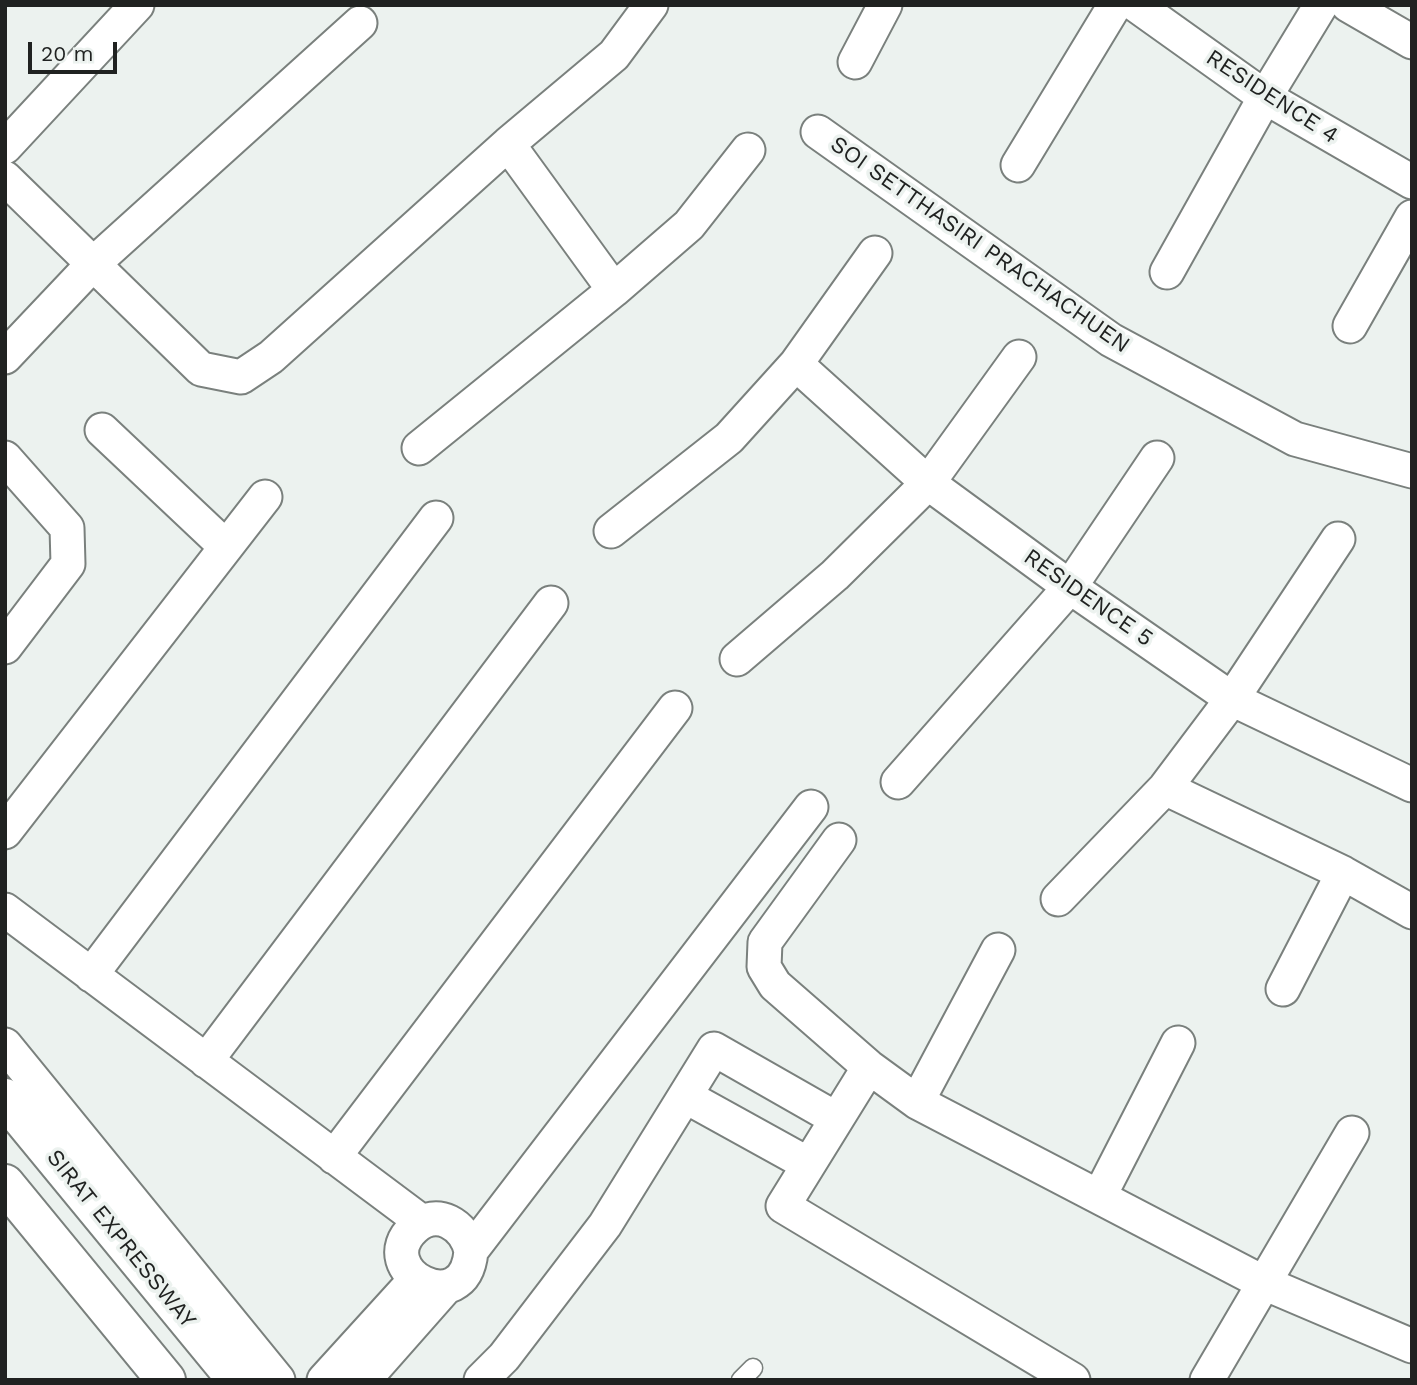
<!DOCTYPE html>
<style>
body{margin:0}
#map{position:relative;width:1417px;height:1385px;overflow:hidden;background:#ecf2ef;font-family:"Work Sans",sans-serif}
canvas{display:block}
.frame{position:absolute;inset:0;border:7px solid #202221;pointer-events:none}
.scale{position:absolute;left:28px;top:42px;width:89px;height:32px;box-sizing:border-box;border:4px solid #202221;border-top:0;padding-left:9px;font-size:21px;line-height:24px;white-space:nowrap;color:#202221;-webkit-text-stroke:5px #ecf2ef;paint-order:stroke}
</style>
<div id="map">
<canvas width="1417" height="1385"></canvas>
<div class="frame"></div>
<div class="scale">20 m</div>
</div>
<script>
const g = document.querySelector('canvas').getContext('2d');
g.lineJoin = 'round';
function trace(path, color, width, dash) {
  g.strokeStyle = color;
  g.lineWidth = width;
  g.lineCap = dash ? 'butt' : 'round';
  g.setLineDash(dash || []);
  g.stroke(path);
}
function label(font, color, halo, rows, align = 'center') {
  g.font = font + ' "Work Sans",sans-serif';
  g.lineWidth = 7;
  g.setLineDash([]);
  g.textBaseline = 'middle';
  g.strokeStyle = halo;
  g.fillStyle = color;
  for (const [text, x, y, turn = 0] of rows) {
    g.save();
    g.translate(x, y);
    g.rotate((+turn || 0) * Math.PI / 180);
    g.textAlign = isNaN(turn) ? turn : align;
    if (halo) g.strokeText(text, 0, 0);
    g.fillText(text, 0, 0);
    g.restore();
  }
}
const service = new Path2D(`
 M741 1380 753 1368`);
const minor = new Path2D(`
 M1136 5 1265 97 1412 182
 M1348 5 1412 42
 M855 62 885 5
 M818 132 1111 340 1295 439 1412 471
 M508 144 614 290
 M5 147 137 5
 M1018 165 1115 5
 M5 178 201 369 241 377 271 357 508 144 614 55 651 5
 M1167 272 1265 97 1321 5
 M1350 326 1412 217
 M5 357 92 265 360 23
 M796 364 928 483 1070 587 1232 699 1412 785
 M102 430 226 547
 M419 448 614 290 689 225 748 150
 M5 458 67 528 68 564 5 647
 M611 531 729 438 796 364 875 253
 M737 659 835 575 928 483 1019 357
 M898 782 1070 587 1157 458
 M1165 788 1343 873 1412 912
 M5 832 265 497
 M839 840 765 942 764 967 775 985 869 1067 917 1102 1264 1283 1412 1346
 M1058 899 1165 788 1232 699 1338 539
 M5 910 422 1222
 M91 975 436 518
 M1283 989 1343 873
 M5 1045 278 1380
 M206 1061 551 603
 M869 1067 783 1206 1073 1380
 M685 1096 808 1164
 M917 1102 998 950
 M334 1157 675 708
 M1099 1197 1178 1043
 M471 1251C465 1225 437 1207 414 1228 368 1270 465 1324 471 1251L811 807
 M324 1380 415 1280
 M364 1380 446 1287
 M481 1380 504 1357 605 1225 714 1049 835 1118
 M1207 1380 1352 1133`);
const motorway = new Path2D(`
 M5 1098 237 1380
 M5 1184 166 1380`);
trace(service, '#7a807d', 21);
trace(minor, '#7a807d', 37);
trace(motorway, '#7a807d', 42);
trace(service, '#fff', 18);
trace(minor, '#fff', 33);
trace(motorway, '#fff', 38);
label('23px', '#202221', '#ecf2ef', [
 ["RESIDENCE 4",1272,97,33],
 ["SOI SETTHASIRI PRACHACHUEN",980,245,35],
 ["RESIDENCE 5",1088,598,35],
 ["SIRAT EXPRESSWAY",121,1239,51]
]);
</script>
